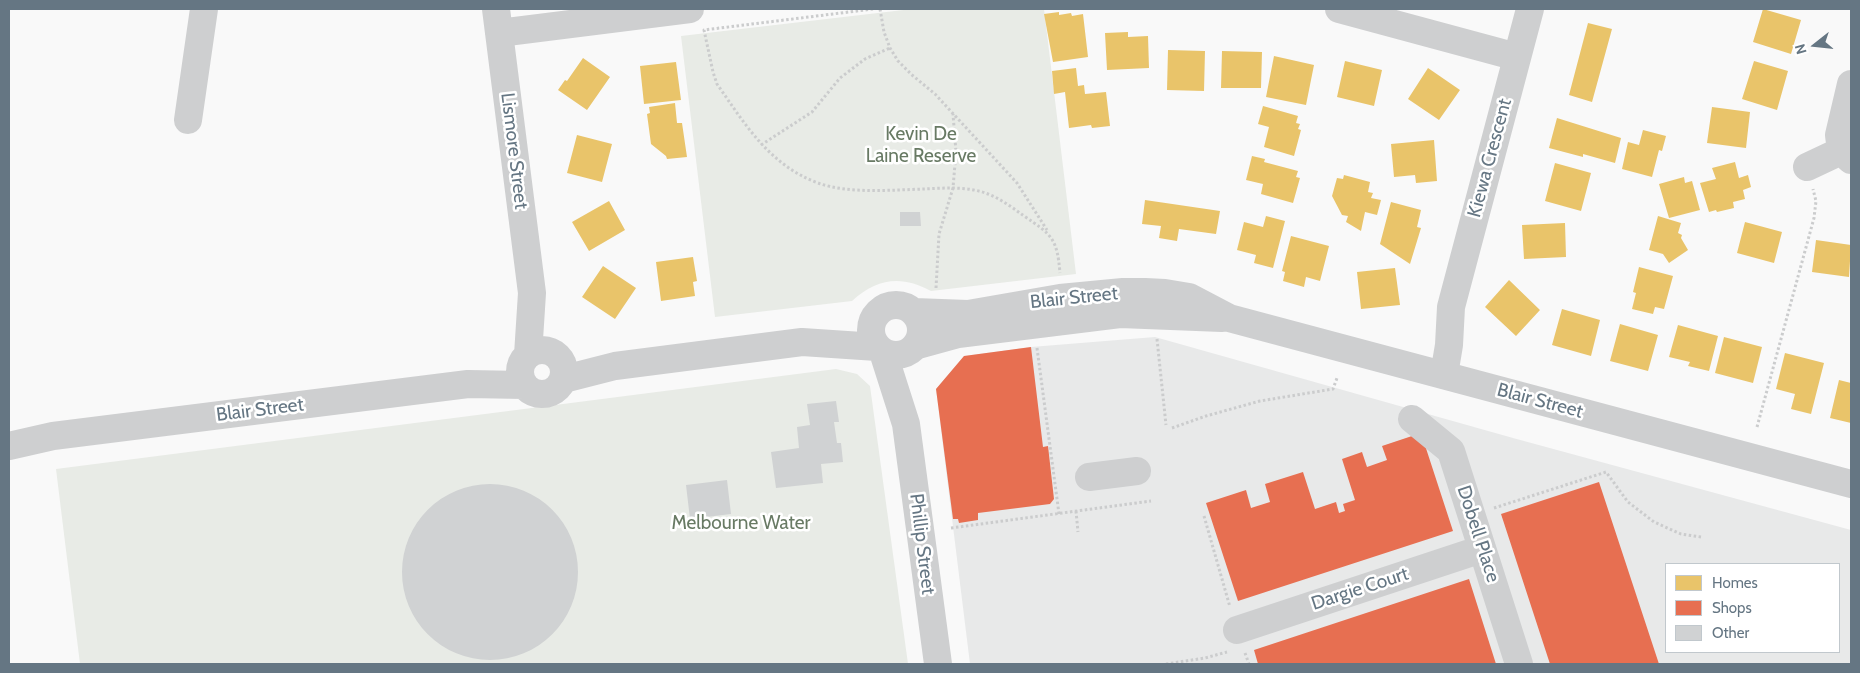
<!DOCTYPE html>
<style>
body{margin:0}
#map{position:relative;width:1860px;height:673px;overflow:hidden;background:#f9f9f9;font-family:Cabin,sans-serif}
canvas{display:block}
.frame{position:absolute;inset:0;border:10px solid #657683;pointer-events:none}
.legend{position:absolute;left:1665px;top:563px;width:175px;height:90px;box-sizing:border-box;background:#fff;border:1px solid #c1c8cd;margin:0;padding:6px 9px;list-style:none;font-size:15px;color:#657683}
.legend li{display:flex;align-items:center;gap:10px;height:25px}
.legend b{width:25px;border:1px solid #c1c8cd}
.north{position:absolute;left:1790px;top:20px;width:50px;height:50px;-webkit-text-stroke:4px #fff;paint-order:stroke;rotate:254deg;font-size:14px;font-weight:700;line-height:20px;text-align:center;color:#657683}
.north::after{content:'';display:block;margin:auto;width:18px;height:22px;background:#657683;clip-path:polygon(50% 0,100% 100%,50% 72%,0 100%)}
</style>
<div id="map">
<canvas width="1860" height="673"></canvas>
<div class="frame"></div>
<ul class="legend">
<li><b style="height:14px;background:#e9c46a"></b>Homes</li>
<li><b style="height:14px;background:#e76f51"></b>Shops</li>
<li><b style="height:14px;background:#d0d2d3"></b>Other</li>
</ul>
<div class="north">N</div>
</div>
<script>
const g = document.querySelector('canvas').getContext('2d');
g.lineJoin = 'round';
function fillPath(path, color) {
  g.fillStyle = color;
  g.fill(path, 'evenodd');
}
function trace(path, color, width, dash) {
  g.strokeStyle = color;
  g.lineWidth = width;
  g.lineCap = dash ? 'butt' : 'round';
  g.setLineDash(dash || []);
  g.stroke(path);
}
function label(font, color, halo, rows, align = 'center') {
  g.font = font + ' Cabin,sans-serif';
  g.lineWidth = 5;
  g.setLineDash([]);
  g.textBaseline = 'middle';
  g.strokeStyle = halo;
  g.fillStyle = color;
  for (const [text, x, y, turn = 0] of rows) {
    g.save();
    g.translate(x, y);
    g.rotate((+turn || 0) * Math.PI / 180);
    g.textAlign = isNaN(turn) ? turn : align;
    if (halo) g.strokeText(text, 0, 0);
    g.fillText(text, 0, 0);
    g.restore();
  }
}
fillPath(new Path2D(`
 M1155 337 1513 438 1851 530V664H970L936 389 964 356 1031 347ZM1666 564H1839V652H1666Z`), '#e8e9e9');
fillPath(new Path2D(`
 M912 9H1044L1076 274 931 291C902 275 877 278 852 301L715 317 681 36Z
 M836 369 857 374 870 386 908 664H80L56 469Z`), '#e8ebe6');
fillPath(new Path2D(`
 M1763 9 1801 20 1791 54 1753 42Z
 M1059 12V15L1071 13 1072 16 1083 14 1088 57 1053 62 1044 14Z
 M1588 23 1612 29 1592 102 1569 95Z
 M1128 32V37L1148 36 1149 68 1107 70 1105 33Z
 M1168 50 1205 51 1204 91 1167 90Z
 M1222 51 1262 52 1261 88H1221Z
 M1274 56 1314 65 1306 105 1266 97Z
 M583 58 610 77 587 110 558 90 565 80 567 81Z
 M1345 61 1382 70 1374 106 1337 97Z
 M1754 61 1788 71 1777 110 1742 99Z
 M676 62 681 100 644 104 640 66Z
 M1076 68 1078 86 1084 85 1085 94 1106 92 1110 126 1092 128 1091 125 1069 128 1065 92 1054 94 1052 71Z
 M1428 68 1460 90 1439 120 1408 99Z
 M675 103 677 123H682L687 157 667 159 666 156 651 144 647 114 650 113 649 107Z
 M1263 106 1298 116 1296 123 1300 124 1298 129 1301 130 1294 156 1264 147 1269 127 1258 124Z
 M1712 107 1750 112 1746 148 1707 143Z
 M1557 118 1621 138 1615 163 1583 154V157L1549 148Z
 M1643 130 1666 136 1662 151 1659 150 1652 177 1622 169 1628 142 1639 145Z
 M577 135 612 144 602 182 567 173Z
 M1434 140 1437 181 1416 183 1415 175 1394 177 1391 144Z
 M1252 156 1265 159 1264 162 1298 171 1296 177 1300 178 1293 203 1261 194 1263 184 1246 180Z
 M1735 162 1739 178 1748 175 1751 187 1743 190 1745 199 1733 202 1734 208 1717 212 1716 210 1709 212 1700 183 1716 179 1712 168Z
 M1555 163 1591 173 1581 211 1545 201Z
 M1344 175 1370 182 1368 192 1373 193 1371 198 1381 200 1377 215 1365 212 1361 231 1346 222 1348 216 1342 215 1332 196 1337 178 1343 179Z
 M1684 177 1685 183 1692 181 1700 210 1669 218 1659 184Z
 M1145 200 1220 211 1216 234 1179 229 1177 241 1159 238 1161 226 1142 224Z
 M609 201 625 230 589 251 572 222Z
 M1391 202 1421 210 1417 227 1421 228 1410 264 1380 244Z
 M1266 216 1285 221 1273 268 1254 263 1256 255 1237 250 1244 222 1263 227Z
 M1658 216 1681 223 1678 233 1682 235 1681 238 1688 250 1669 263 1663 254 1649 250Z
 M1745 222 1782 232 1774 263 1737 253Z
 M1565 223 1566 257 1524 259 1522 225Z
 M1291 236 1329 246 1320 281 1306 277 1304 287 1283 281 1285 272 1282 271Z
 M1816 240 1851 245 1849 277 1812 272Z
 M693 257 697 281 693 282 695 296 661 301 656 262Z
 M603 266 636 288 615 319 582 297Z
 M1639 267 1673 276 1664 309 1655 307 1653 314 1632 309 1636 293 1633 292Z
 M1395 268 1400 305 1361 309 1357 272Z
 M1509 280 1540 310 1516 336 1485 307Z
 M1562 309 1600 320 1591 356 1552 345Z
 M1620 324 1658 335 1648 371 1610 361Z
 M1678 325 1718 336 1709 371 1688 366 1690 362 1669 357Z
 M1724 337 1762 347 1753 383 1715 373Z
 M1785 353 1824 363 1811 414 1791 409 1795 394 1776 389Z
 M1839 380 1851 383V423L1830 418Z`), '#e9c46a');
fillPath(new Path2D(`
 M1031 347 1043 447 1048 446 1054 499 1050 504 978 513V520L959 523 958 519H953L936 389 964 356Z
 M1421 433 1453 531 1238 601 1206 503 1246 490 1251 508 1270 502 1265 484 1303 472 1315 509 1336 502 1339 513 1345 511 1343 504 1355 500 1342 459 1362 452 1367 467 1387 460 1382 446Z
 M1599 482 1659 664H1550L1501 514Z
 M1469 579 1496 664H1258L1254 650Z`), '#e76f51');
fillPath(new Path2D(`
 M900 212H920L921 226H900Z
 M836 401 839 422H834L837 443H841L843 462 821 464 823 483 776 488 771 452 799 448 797 427 810 425 807 404Z
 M727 480 731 514 690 519 686 485Z
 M402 572a88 88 0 1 1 176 0a88 88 0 1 1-176 0Z`), '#d0d2d3');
trace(new Path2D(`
 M873 9 704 30 713 72 717 84C745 124 769 165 818 183 848 194 892 190 924 189 945 188 968 186 988 194 1001 199 1013 208 1024 216 1052 235 1057 238 1060 273
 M880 9 884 32 890 48 898 61 912 75 935 94 1017 183 1047 230
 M761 145 812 112 840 78 865 59 890 48
 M936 288 939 234 953 188 956 152 953 114
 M1157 339 1166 425
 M1037 348 1059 514
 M1757 427 1814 218 1816 201 1813 189
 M1172 428 1206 416 1260 401 1333 389 1337 378
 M1494 508 1606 472 1628 502 1654 522 1681 534 1701 537
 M1076 511 1078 532
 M1204 516 1230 607
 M951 528 1151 501
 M1245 653 1249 664
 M1166 664 1205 658 1227 652`), '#cbcccd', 3, [2.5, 2.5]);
trace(new Path2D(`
 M496 9 532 293 528 355
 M1339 9 1517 57
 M499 33 690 9
 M1851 84 1839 135 1841 151 1851 160
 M188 120 204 9
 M1807 167 1841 151
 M871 330a25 25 0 1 1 50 0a25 25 0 1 1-50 0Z
 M914 312 968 314 1060 298 1123 292H1145L1165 293 1189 297 1229 318 1851 484
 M918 345 958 334 1120 314 1222 318
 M520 372a22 22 0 1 1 44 0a22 22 0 1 1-44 0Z
 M883 352 906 424 938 664
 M1444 375 1449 345 1451 307 1530 9
 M564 379 615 366 802 342 877 347
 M1412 419 1451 451 1519 664
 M9 446 53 436 468 384 524 385
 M1089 477 1137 471
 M1237 630 1482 549`), '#cecfd0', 28);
label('19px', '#687a64', '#fff', [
 ["Kevin De",921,134],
 ["Laine Reserve",921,156],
 ["Melbourne Water",741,523]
]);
label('19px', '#657683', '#fff', [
 ["Lismore Street",514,151,83],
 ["Kiewa Crescent",1490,158,-75],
 ["Blair Street",1074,298,-6],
 ["Blair Street",1540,401,15],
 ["Blair Street",260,410,-7],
 ["Dobell Place",1478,534,72],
 ["Phillip Street",922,544,83],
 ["Dargie Court",1360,589,-18]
]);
</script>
